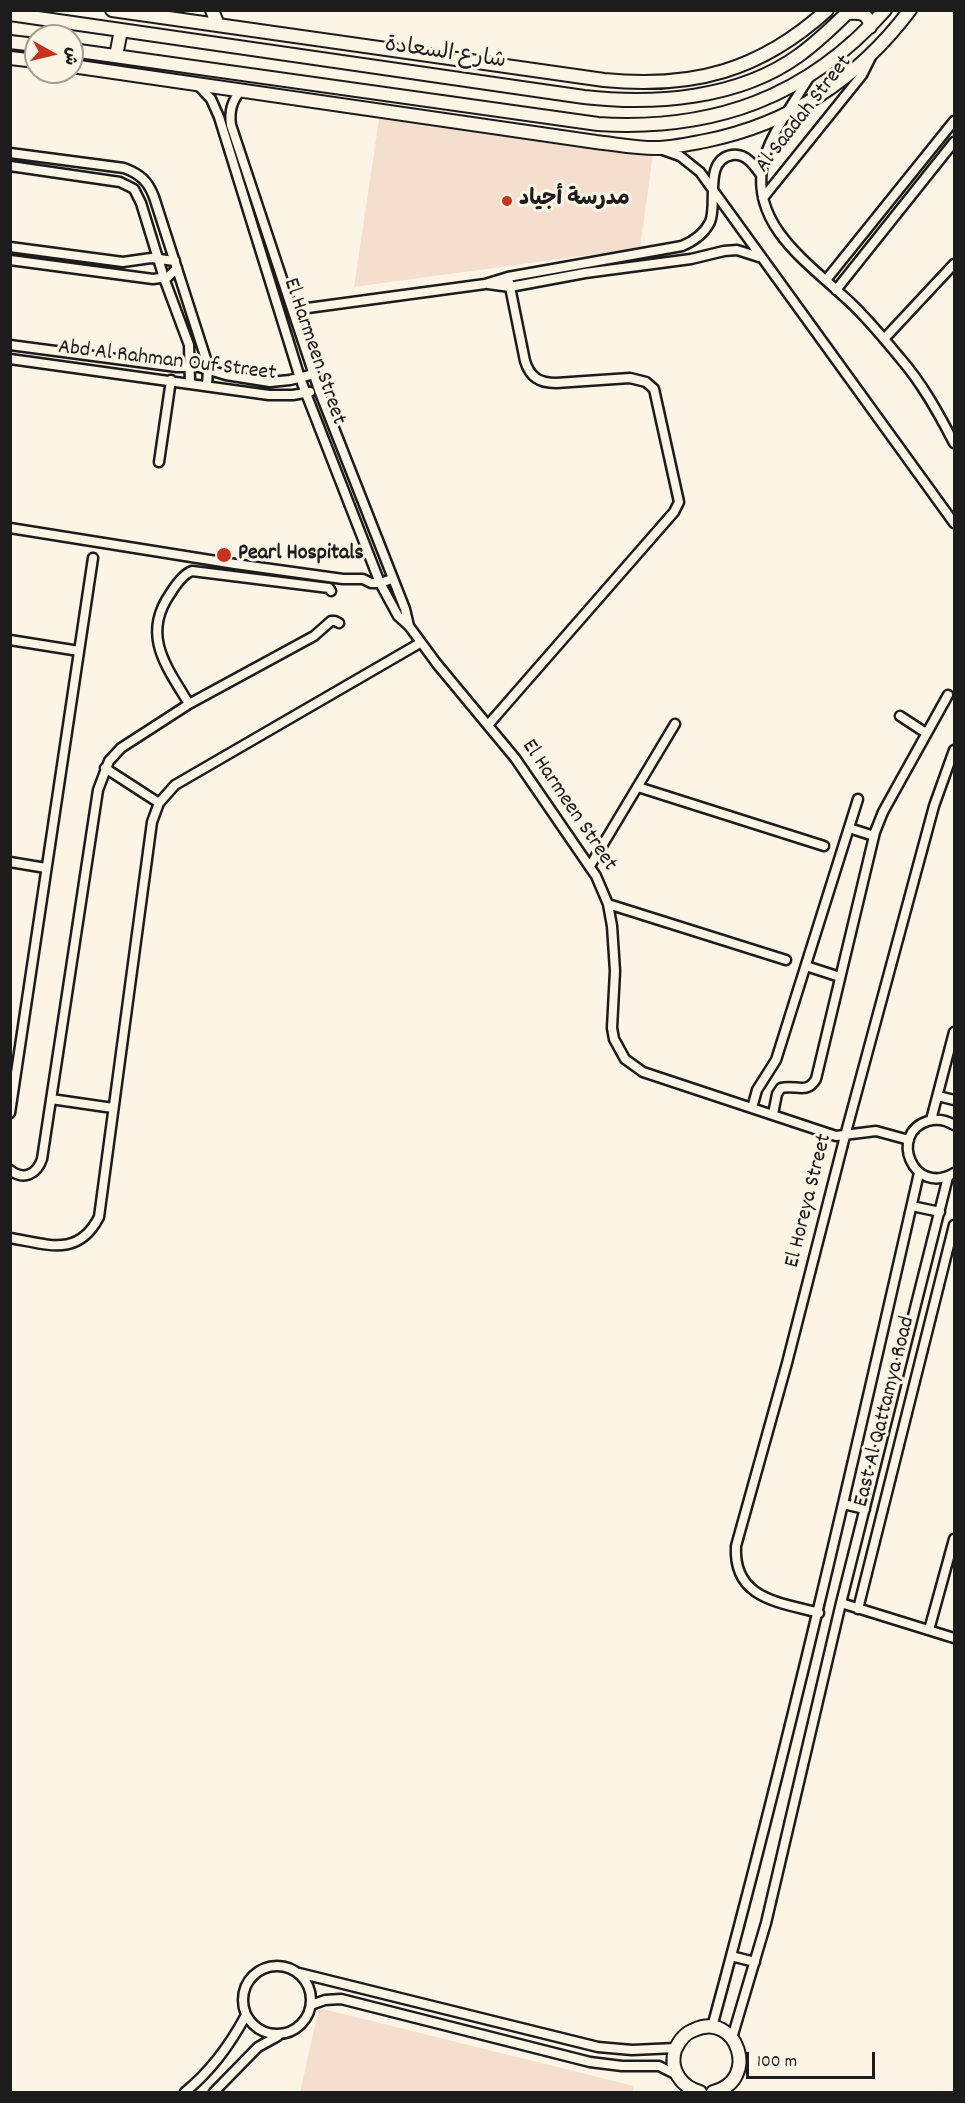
<!DOCTYPE html>
<meta charset="utf-8">
<style>
body{margin:0}
#map{position:relative;width:965px;height:2103px;overflow:hidden;background:#fcf5e5;font-family:Dekko,"Playpen Sans Arabic",sans-serif}
canvas{display:block}
.frame{position:absolute;inset:0;border:12px solid #1c1c1c;pointer-events:none}
.north{position:absolute;left:24px;top:24px;width:60px;height:60px;box-sizing:border-box;background:#fcf5e5;border:2px solid #a29e95;border-radius:50%;rotate:98deg;font-size:16px;font-weight:700;line-height:24px;text-align:center;color:#1c1c1c}
.north::after{content:'';display:block;margin:auto;width:21px;height:27px;background:#c8321e;clip-path:polygon(50% 0,100% 100%,50% 72%,0 100%)}
.scale{position:absolute;left:746px;top:2052px;width:129px;height:27px;box-sizing:border-box;border:3px solid #1c1c1c;border-top:0;padding-left:8px;font-size:18px;line-height:21px;white-space:nowrap;color:#1c1c1c;-webkit-text-stroke:4px #fcf5e5;paint-order:stroke}
</style>
<div id="map">
<canvas width="965" height="2103"></canvas>
<div class="frame"></div>
<div class="north">ش</div>
<div class="scale">100 m</div>
</div>
<script>
const g = document.querySelector('canvas').getContext('2d');
g.lineJoin = 'round';
function fillPath(path, color) {
  g.fillStyle = color;
  g.fill(path, 'evenodd');
}
function trace(path, color, width, dash) {
  g.strokeStyle = color;
  g.lineWidth = width;
  g.lineCap = dash ? 'butt' : 'round';
  g.setLineDash(dash || []);
  g.stroke(path);
}
function label(font, color, halo, rows, align = 'center') {
  g.font = font + ' Dekko,"Playpen Sans Arabic",sans-serif';
  g.lineWidth = 6;
  g.setLineDash([]);
  g.textBaseline = 'middle';
  g.strokeStyle = halo;
  g.fillStyle = color;
  for (const [text, x, y, turn = 0] of rows) {
    g.save();
    g.translate(x, y);
    g.rotate((+turn || 0) * Math.PI / 180);
    g.textAlign = isNaN(turn) ? turn : align;
    if (halo) g.strokeText(text, 0, 0);
    g.fillText(text, 0, 0);
    g.restore();
  }
}
fillPath(new Path2D(`
 M379 119 653 154 640 248 354 287Z
 M319 2008 634 2086 633 2092H300Z`), '#f4dfce');
const street = new Path2D(`
 M810 76C795 101 765 141 762 169 753 231 816 268 855 307 871 323 886 341 900 358 922 383 939 414 954 443
 M197 84 211 99 219 117 300 378 380 583 398 616 409 626 437 664 515 758 596 876 608 904 612 926 615 971 612 1028 614 1039 625 1059 643 1072 836 1136 876 1131 909 1140
 M241 90C232 101 229 111 231 125L319 390 405 609 409 626
 M663 150 680 156 700 172 954 523
 M10 153 124 168C140 174 148 181 154 197L206 359 208 370 207 385
 M10 166 120 182 134 189 141 203 164 278 189 345 190 383
 M763 198 862 75 872 55
 M10 247 123 262 151 258 175 261
 M10 260 153 279 168 277 177 268
 M826 280 954 121
 M488 284 510 287 585 273 691 259 724 251 737 250 759 257
 M836 290 954 142
 M293 310 485 284 508 277 682 246C694 241 704 234 710 222 718 203 703 160 732 155 746 153 754 165 761 175
 M884 339 954 264
 M10 345 177 367H199L226 375 270 382 290 380 314 374
 M10 359 269 395H293L310 392
 M159 462 171 380
 M10 528 235 564 343 579H363L371 583H380L392 579
 M10 640 79 651
 M189 704C167 667 141 636 170 594 175 586 183 574 192 571L329 588 331 591
 M900 716 926 733
 M488 725 674 512 679 502 654 389 646 382 630 378 556 383C539 383 530 377 525 361L508 277
 M105 768 159 803
 M638 787 824 846
 M849 828 874 836
 M10 862 46 868
 M590 866 675 724
 M608 904 786 960
 M806 966 840 977
 M938 1096 954 1100
 M51 1099 113 1108
 M752 1108 757 1090 776 1060 858 799
 M10 1113 93 558
 M773 1114 777 1094 781 1088C795 1084 807 1095 816 1079L875 832 883 812 948 695
 M931 1120 954 1032
 M954 1125C946 1120 938 1118 928 1121 888 1133 913 1197 954 1173
 M10 1170C24 1181 37 1174 42 1159L98 790 109 761 121 748 189 704 314 636 331 621H335L339 623
 M912 1206 940 1212
 M10 1238C47 1244 78 1258 99 1217L152 822 159 803 175 785 420 643
 M843 1504 865 1509
 M841 1603 954 1638
 M858 1609 954 1225
 M819 1613C779 1602 733 1599 736 1546L787 1363 845 1136 934 806 954 750
 M929 1630 954 1539
 M731 1956 755 1962
 M243 2000a34 34 0 1 1 68 0a34 34 0 1 1-68 0Z
 M299 1973 598 2047 632 2050 676 2048
 M311 2005 325 2000 341 1999 590 2062 622 2066H659L677 2075
 M712 2027C789 1744 854 1459 919 1173
 M732 2038 766 1923 841 1603 948 1177
 M185 2092C211 2071 230 2045 246 2015
 M214 2092 258 2047 278 2036`);
const secondary = new Path2D(`
 M112 10 604 80C692 89 760 71 827 10
 M212 10 218 25
 M847 13C859 12 869 12 870 27
 M10 14 584 97C654 105 738 99 798 56 816 43 834 26 850 10
 M10 42 36 45
 M72 50 598 124C713 131 807 98 885 10
 M116 56 121 30
 M10 58 36 61
 M72 66 596 142C615 144 635 148 655 148 671 148 689 144 705 141 789 124 858 79 910 10
 M700 2092C681 2087 669 2069 675 2050 679 2041 685 2033 694 2030 737 2010 761 2081 713 2092`);
trace(street, '#1c1c1c', 13);
trace(secondary, '#1c1c1c', 16);
trace(street, '#fcf5e5', 8);
trace(secondary, '#fcf5e5', 12);
for (const [x, y, r, color] of [
 [507,201,6,"#c8321e"],
 [224,555,8,"#c8321e"]
]) {
  const dot = new Path2D();
  dot.arc(x, y, r, 0, 2 * Math.PI);
  g.fillStyle = color;
  g.fill(dot);
  trace(dot, '#fcf5e5', 2);
}
label('22px', '#1c1c1c', '#fcf5e5', [
 ["شارع السعادة",445,55,8],
 ["Al Saadah Street",805,115,-52],
 ["El Harmeen Street",313,352,71],
 ["Abd Al Rahman Ouf Street",167,362,7],
 ["El Harmeen Street",568,806,56],
 ["El Horeya Street",810,1201,-76],
 ["East Al Qattamya Road",886,1412,-76]
]);
label('bold 22px', '#1c1c1c', '#fcf5e5', [
 ["مدرسة أجياد",519,201],
 ["Pearl Hospitals",238,555]
], 'left');
</script>
